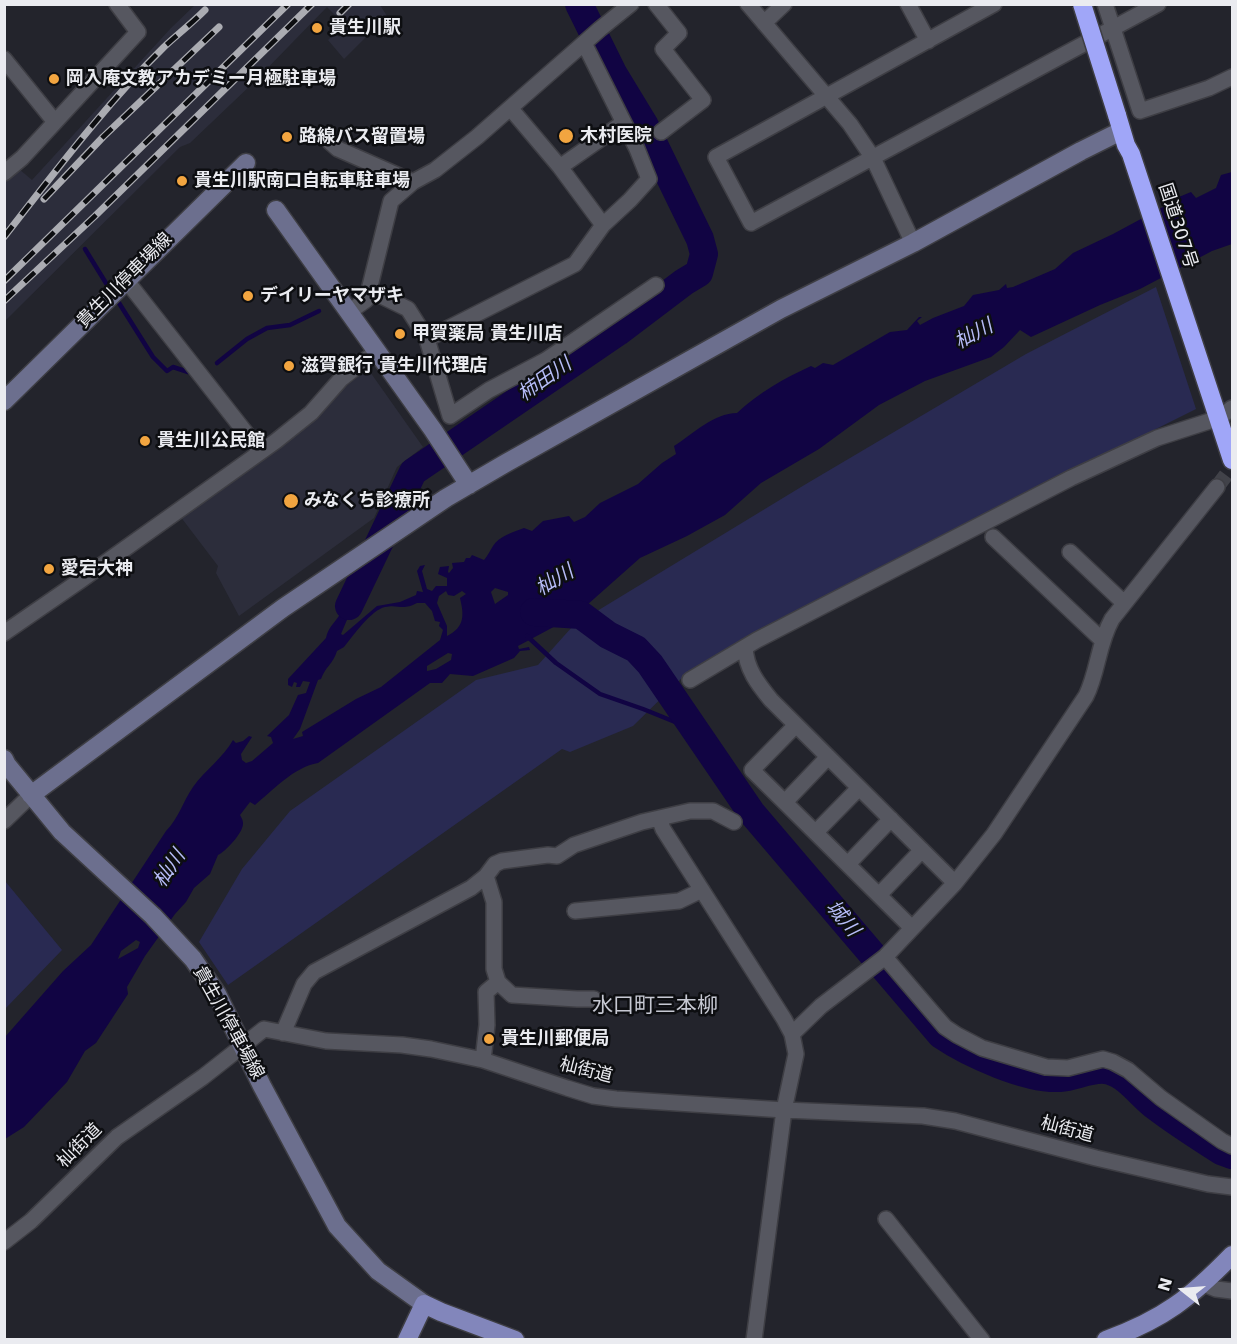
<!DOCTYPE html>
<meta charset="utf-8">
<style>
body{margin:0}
#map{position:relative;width:1237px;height:1344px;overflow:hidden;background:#23242c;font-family:"DejaVu Sans",sans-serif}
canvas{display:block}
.frame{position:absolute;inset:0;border:6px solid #eaebf0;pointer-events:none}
.north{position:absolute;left:1153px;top:1260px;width:60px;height:60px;-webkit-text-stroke:4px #0d0e11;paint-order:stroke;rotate:287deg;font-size:16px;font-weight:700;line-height:24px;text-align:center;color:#eaebf0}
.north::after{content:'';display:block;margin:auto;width:21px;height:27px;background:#eaebf0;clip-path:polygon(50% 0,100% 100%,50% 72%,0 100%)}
</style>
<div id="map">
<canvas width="1237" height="1344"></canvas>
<div class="frame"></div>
<div class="north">N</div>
</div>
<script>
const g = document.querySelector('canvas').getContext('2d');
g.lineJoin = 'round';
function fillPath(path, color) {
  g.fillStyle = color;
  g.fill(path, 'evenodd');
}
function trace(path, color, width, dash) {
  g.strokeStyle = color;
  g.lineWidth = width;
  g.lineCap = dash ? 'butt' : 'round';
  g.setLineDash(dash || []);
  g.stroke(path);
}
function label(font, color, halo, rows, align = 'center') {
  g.font = font + ' "DejaVu Sans","Noto Sans JP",sans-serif';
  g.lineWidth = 5;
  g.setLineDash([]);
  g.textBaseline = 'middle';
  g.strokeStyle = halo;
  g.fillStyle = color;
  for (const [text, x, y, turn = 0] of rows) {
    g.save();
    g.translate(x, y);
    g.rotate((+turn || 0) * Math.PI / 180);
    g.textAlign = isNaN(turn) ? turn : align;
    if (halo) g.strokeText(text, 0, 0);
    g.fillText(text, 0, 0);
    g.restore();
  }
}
fillPath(new Path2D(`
 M195 5H380L387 16 344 59 328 40 335 33 339 37 344 31 338 24 341 21 327 7 253 83 190 143 180 147 5 321V180L19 169 32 180 171 28Z
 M368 369 423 447 397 467 374 518 239 616 216 573 218 566 180 516Z`), '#2c2d3b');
fillPath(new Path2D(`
 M1156 287 1196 409 940 537 685 675 633 726 570 752 562 749 228 985 199 942 242 869 290 811 476 680 538 665 572 627 602 608 806 484 1026 354Z
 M5 881 62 950 5 1009H4Z`), '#292a52');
fillPath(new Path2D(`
 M1232 172V244L1212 251 1140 289 1100 305 1031 337 1020 330 1004 347 991 357 925 381 879 405 819 449 761 483 725 515 687 536 640 558 587 605 561 623 518 646 519 649 529 647 530 650 520 651 514 658 473 676 450 674 442 683H430L318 763C294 767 273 790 255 805L250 802 240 815C242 819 243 820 243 824 243 833 225 852 218 855L210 874 194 888 186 902 175 914 145 956 127 987 128 994 96 1043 85 1051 67 1082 24 1127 5 1139V1037L63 971 91 945 166 831C179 818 183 801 193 787 205 770 223 758 233 740L236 743 243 741 249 736 252 737 241 754 242 760 246 763 252 761 273 743 271 737 267 736 289 715 298 695 306 693 310 682 303 681 300 687H296L297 683 294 682 292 687 288 685V679L326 638C328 627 335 623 340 614 350 598 350 579 368 570L341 634 343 635 377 606 400 602 416 595 417 591 423 592 417 571 420 566 425 565 422 571 427 589 432 591 436 586H447V578L438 574 440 567 449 566 448 572 449 573 453 568 452 563 464 562 466 558H470L472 555 484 560C488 555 490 551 493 546 499 536 514 532 524 528L532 531 543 521 569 516 574 522 585 517 600 503 638 484 662 463 676 454 674 446C693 434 714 413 737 413 758 393 785 378 811 366L815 368 823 363 833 365 890 332 907 330 919 317H922L917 321 920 325 933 318 964 306 973 295 999 290 1006 284 1007 288 1013 287 1055 269 1073 253 1113 234 1165 206 1174 199 1191 192 1196 198 1216 188 1221 175ZM495 588 508 592V595L495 604 491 592ZM446 591 448 595 454 596 462 591 466 594 460 598C464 615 465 627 447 636V626L437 603 439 596ZM417 603H425L432 611 435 621 440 622 439 626 443 630 440 640 381 687 356 699 302 732 303 736 293 739 300 729 318 680 321 679C325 667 333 664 337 651L344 647C353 636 371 610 385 607 399 604 402 611 417 603ZM448 653 452 654 451 660 436 669 427 671V666ZM136 940 140 942 138 948 118 959 121 951Z`), '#110443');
trace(new Path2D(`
 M85 249 109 288
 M119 303 153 357 167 371 173 367 188 372
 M217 363 247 339 267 328 290 325 319 311
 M418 455 423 464
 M527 636 556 663 600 694 643 709 695 730`), '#110443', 4.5);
trace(new Path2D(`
 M349 606 413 472 618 332 684 282 699 273 704 254 700 239 644 124 613 73 579 4
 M534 612 581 615 608 635 636 649 650 664 751 812 941 1035C969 1054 1027 1080 1060 1078 1076 1077 1095 1066 1110 1071 1128 1076 1141 1096 1156 1107 1177 1123 1199 1137 1221 1151L1232 1155`), '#110443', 28);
trace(new Path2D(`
 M1217 487 1232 467`), '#414249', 15, [15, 8]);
const street = new Path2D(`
 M656 4 679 33 663 49 703 100 661 132
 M748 4 850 124 873 158 913 243
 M908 4 928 41
 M994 4 716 157 751 223 1158 4
 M1105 4 1140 111 1209 88 1232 77
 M764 23 784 4
 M4 59 55 122
 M511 109 560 167 603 225
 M330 142 338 149 413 182
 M560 167 623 123
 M4 173 22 158 138 32 117 4
 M126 280 260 451
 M369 290 408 309 427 339 450 416 489 390 546 360 656 285
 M349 312 366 300 369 290 391 201 413 182 435 170 477 137 600 29 631 4
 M427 339 575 264 603 225 630 200 649 179 637 149 584 43
 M993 537 1102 640
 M1070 552 1124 603
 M4 633 81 580 276 441 311 413 341 379 377 351
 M745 647C746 669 758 684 771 700L955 883
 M690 680 757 640 1071 478 1157 438 1219 418 1232 408
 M796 725 752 770 912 928
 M785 802 828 757
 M659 818 663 829 784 1019 792 1034 796 1054 784 1110 754 1340
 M4 821 31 795
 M816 832 859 788
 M848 864 891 819
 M879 895 922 850
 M575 911 679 901 702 890
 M885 957 932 1012 945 1027 957 1035 982 1048 1046 1067 1068 1068 1103 1059 1113 1062 1128 1070 1161 1098 1222 1141 1232 1146
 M498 982 512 995 577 999H594
 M283 1033 304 984 314 972 471 888 486 876 495 864 502 861 548 855 557 856 574 845 642 822 690 811H713L734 822
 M792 1034 821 1006 885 957 955 883 994 834 1086 696C1098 672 1098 644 1112 619L1217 487
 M483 1060 487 1025 486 992 498 982 494 969V902L486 876
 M886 1219 982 1340
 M4 1242 31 1221 117 1137 203 1077 264 1029 326 1041 402 1045 431 1049 483 1060 567 1088 593 1096 616 1099 784 1110 923 1116 955 1121 1096 1158 1208 1184 1232 1187
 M1204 1284 1216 1289 1232 1291`);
const secondary = new Path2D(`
 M276 210 433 430 469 485
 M4 401 246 163
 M4 759 7 765 62 832 153 916 193 959 217 994 262 1086 337 1226 378 1271 424 1304
 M31 795 283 608 446 498 506 463 781 309 913 243 1081 151 1121 131`);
const primary = new Path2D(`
 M407 1340 424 1304 441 1312 515 1340
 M1106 1340C1164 1319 1190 1298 1232 1255`);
const highway = new Path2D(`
 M1117 115 1126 145 1131 154 1232 460`);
trace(street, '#3e3e44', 18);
trace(secondary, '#3e3e44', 21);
trace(primary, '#3e3e44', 21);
trace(highway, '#3e3e44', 21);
trace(street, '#565760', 15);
trace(secondary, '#6c6f8e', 18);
trace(primary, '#8286bb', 18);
trace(highway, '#a0a6f8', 18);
const rail = new Path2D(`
 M340 13 349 4
 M44 199 103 137 219 27
 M4 237C55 172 105 105 164 47 177 35 192 23 205 10
 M4 281 288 4
 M4 301 95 216 312 4`);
trace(rail, '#abacb2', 7);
trace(rail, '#0d0e11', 4.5, [14]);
const highwayBridge = new Path2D(`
 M1082 4 1117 115`);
trace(highwayBridge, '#3e3e44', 21, []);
trace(highwayBridge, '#a0a6f8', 18);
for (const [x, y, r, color] of [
 [317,28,6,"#f2a540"],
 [54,79,6,"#f2a540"],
 [566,136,8,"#f2a540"],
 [287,137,6,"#f2a540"],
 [182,181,6,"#f2a540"],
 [248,296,6,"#f2a540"],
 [400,334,6,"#f2a540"],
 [289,366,6,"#f2a540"],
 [145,441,6,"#f2a540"],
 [291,501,8,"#f2a540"],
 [49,569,6,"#f2a540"],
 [489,1039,6,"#f2a540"]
]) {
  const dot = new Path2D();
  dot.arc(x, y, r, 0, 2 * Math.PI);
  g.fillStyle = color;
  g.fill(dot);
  trace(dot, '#0d0e11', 2);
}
label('bold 18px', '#eaebf0', '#0d0e11', [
 ["貴生川駅",329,28],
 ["岡入庵文教アカデミー月極駐車場",66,79],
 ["木村医院",580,136],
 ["路線バス留置場",299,137],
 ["貴生川駅南口自転車駐車場",194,181],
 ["デイリーヤマザキ",260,296],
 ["甲賀薬局 貴生川店",412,334],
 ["滋賀銀行 貴生川代理店",301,366],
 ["貴生川公民館",157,441],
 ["みなくち診療所",304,501],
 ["愛宕大神",61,569],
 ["貴生川郵便局",501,1039]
], 'left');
label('18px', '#eaebf0', '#0d0e11', [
 ["国道307号",1177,226,72],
 ["貴生川停車場線",125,281,-45],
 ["貴生川停車場線",228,1023,61],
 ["杣街道",586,1071,14],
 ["杣街道",1067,1130,15],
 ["杣街道",80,1146,-45]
]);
label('italic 20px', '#b6bcf7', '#0d0e11', [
 ["杣川",974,335,-28],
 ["柿田川",545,380,-35],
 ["杣川",555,581,-31],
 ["杣川",170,869,-56],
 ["城川",842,919,50]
]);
label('21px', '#c6c8d2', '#0d0e11', [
 ["水口町三本柳",655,1007]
]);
</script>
